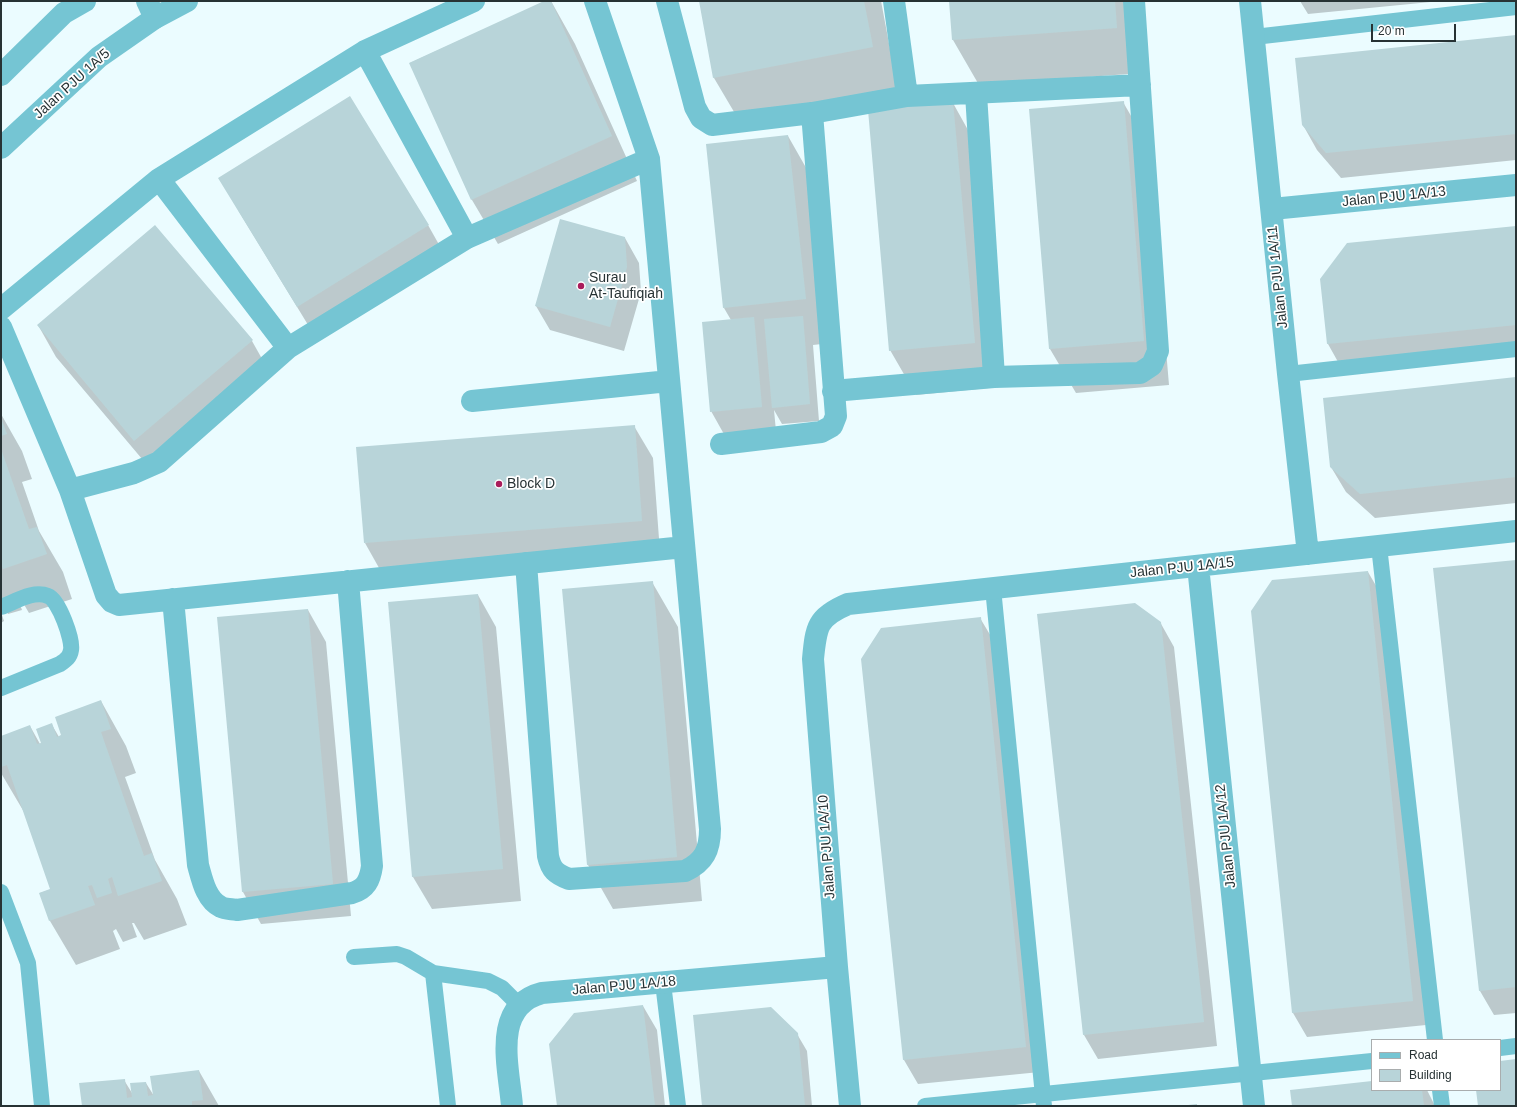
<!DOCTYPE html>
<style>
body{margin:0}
#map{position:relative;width:1517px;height:1107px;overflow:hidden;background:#ebfcff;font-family:Arial,sans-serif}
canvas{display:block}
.frame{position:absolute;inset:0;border:2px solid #273234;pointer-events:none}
.legend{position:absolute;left:1371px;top:1039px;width:130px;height:52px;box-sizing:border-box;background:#fff;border:1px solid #a9adae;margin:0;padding:5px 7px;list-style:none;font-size:12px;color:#273234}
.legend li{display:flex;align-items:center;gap:8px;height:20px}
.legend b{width:20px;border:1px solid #a9adae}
.scale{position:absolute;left:1371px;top:24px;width:85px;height:18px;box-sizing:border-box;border:2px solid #273234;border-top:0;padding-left:5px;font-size:12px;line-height:14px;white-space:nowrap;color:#273234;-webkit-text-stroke:3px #fff;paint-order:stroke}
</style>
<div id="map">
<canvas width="1517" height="1107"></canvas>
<div class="frame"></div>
<ul class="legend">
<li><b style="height:5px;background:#75c5d3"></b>Road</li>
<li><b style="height:11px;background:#b8d4d9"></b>Building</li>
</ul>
<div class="scale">20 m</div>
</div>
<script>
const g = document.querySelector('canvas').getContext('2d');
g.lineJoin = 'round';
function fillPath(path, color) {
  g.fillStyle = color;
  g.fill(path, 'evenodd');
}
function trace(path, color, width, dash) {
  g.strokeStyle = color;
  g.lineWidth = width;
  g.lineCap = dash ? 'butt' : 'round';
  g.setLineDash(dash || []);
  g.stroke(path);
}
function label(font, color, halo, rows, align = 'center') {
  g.font = font + ' Arial,sans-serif';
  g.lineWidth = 3.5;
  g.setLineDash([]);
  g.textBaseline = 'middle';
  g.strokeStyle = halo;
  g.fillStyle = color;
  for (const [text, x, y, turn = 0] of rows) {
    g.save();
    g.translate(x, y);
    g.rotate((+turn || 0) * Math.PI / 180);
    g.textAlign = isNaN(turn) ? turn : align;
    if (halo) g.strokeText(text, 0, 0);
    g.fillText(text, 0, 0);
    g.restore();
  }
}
fillPath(new Path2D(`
 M546 1H551L575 44 637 181 498 244 472 200 410 63Z
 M700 1H881L898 91 740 122 714 78Z
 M950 1H1137L1142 73 979 85 953 40Z
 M1300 1H1441L1308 14Z
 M1516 36V160L1341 178 1317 150 1303 125Z
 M1123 102 1149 147 1169 385 1076 393 1050 349Z
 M953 103 978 148 1000 387 916 395 890 350Z
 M788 136 813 180 831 343 813 345 819 421 782 424 774 410 776 431 725 436 711 411 731 320 724 308Z
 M238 210 428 225 446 257 316 338Z
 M1516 227V351L1342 369 1328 344 1321 279Z
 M625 238 639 263 641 292 624 351 550 330 536 306Z
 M38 325 252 341 270 373 153 472 56 357Z
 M1516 378V503L1375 518 1346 492 1331 467Z
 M1 414 22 451 32 479 22 482 39 531 63 572 72 599 29 613 19 596H17L22 610 8 614 1 602Z
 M634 426 653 458 660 552 383 575 365 543Z
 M1516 561V1013L1494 1015 1480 991Z
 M1368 572 1382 596 1426 1025 1307 1037 1293 1013Z
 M652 582 678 627 702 901 613 909 588 865Z
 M478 595 496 627 521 901 432 909 413 877 389 603Z
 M308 610 326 642 351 916 261 924 243 892 218 618Z
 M1 612 4 621 1 623Z
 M980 618 995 643 1040 1072 918 1084 904 1060Z
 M1160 622 1174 647 1217 1046 1098 1059 1084 1035Z
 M101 701 126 746 136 773 125 777 155 860 177 899 187 925 144 940 134 923H132L137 937 123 942 116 929 113 931 120 949 76 965 50 921 40 893 52 889 24 812 1 773V737L30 726 40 744 42 743 52 725 59 737Z
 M643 1006 657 1030 665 1106H557Z
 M797 1034 807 1051 812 1106H703Z
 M199 1071 219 1106H83L124 1080 132 1093 146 1083 154 1096Z
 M1372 1082V1090H1427L1435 1106H1293Z`), '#0003');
fillPath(new Path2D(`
 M544 1H551L612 136 471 200 409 63Z
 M699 1H864L873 47 713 78Z
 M949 1H1115L1117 28 952 40Z
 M1516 35V134L1326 153 1302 125 1295 58Z
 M350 96 429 225 297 307 218 178Z
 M1124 101 1144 341 1049 349 1029 109Z
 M953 102 975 343 889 351 868 110Z
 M788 135 806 299 723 308 706 144Z
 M560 219 625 237 627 267 610 327 535 306Z
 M155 225 253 340 134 441 37 325Z
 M1516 226V325L1327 344 1320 279 1347 243Z
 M803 316 810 404 772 408 764 319Z
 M754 317 762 407 710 412 702 322Z
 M1516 377V477L1360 494 1330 467 1323 398Z
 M1 418 7 434 1 436Z
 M635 425 642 521 364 543 356 447Z
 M1 449 29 529 37 527 47 554 3 569 1 564Z
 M1516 560V987L1479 991 1433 568Z
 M1368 571 1413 1001 1292 1013 1251 611 1272 580Z
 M653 581 677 857 587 865 562 589Z
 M478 594 503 869 412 877 388 602Z
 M1135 603 1161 622 1204 1022 1083 1035 1037 614Z
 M308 609 333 884 242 892 217 617Z
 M981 617 1026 1047 903 1060 861 659 881 628Z
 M101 700 111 729 101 732 144 856 152 853 162 881 118 896 112 877 108 879 112 893 97 898 92 885 88 886 95 905 49 921 39 893 50 889 7 765 1 767V736L30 725 37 744 41 743 36 729 52 723 57 737 61 735 55 717Z
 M643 1005 655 1106H557L549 1044 574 1013Z
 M771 1007 798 1033 805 1106H702L693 1015Z
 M1516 1059V1106H1478L1476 1090H1500V1061Z
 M199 1070 203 1100 192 1101V1106H82L79 1083 125 1079 127 1098 132 1097 130 1083 146 1082 148 1096 153 1095 150 1076Z
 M1372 1081V1090H1422L1424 1106H1292L1290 1090Z
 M1197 1104V1106H1188V1105Z`), '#b8d4d9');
trace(new Path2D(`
 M1254 37 1516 7
 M1288 374 1516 349
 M1379 546 1435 1040
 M993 588 1044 1106
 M1 607C15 602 33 590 48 596 59 600 73 640 71 650 70 657 66 660 60 664L1 688
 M1 892 28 963 42 1106
 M354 957 397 954 406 957 433 973
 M663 983 678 1106
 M1500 1048 1516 1046
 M1440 1090 1442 1106
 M448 1106 433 973 488 981 502 988 519 1005
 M925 1106 1372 1061`), '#75c5d3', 16);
trace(new Path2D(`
 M147 1 155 18
 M667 1 695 107 701 118 712 125 812 113 907 96 1140 85
 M894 1 907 96
 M1250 1 1288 374 1308 554
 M365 51 467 238
 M976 94 994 377
 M159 179 288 348
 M1272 209 1516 185
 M1 309 159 179 365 51 474 1
 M1 327 70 490 106 595 112 602 119 605 684 547
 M833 391 994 377 1140 373 1152 365 1158 351 1134 1
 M472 401 669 381
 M721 444 821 432 832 426 836 416 812 113
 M70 490 134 473 159 462 288 348 467 238 649 159
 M526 563 548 856C551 870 556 874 569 879L685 871C704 862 710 850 710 829L649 159 595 1
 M1198 566 1254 1106
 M173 599 198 865C202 879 206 900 221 907 225 909 232 909 237 910L352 893C366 889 370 880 372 866L348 581
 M512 1106C509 1068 491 1006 542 993L837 967
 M850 1106 837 967 813 659C816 627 817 617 848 604L1516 531`), '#75c5d3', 22);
trace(new Path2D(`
 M1 75 64 13 85 1
 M1 148 99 57 155 18 187 1`), '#75c5d3', 22);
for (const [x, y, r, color] of [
 [581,286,4,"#a91c5b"],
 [499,484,4,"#a91c5b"]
]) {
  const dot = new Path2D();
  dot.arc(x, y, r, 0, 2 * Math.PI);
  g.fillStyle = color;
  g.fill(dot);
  trace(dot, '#fff', 1.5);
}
label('14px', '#273234', '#fff', [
 ["Jalan PJU 1A/5",72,84,-42],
 ["Jalan PJU 1A/13",1394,197,-6],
 ["Jalan PJU 1A/11",1278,277,-96],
 ["Jalan PJU 1A/15",1182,568,-6],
 ["Jalan PJU 1A/12",1226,836,-96],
 ["Jalan PJU 1A/10",827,847,-94],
 ["Jalan PJU 1A/18",624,986,-5]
]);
label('14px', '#273234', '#fff', [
 ["Surau",589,278],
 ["At-Taufiqiah",589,294],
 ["Block D",507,484]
], 'left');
</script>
